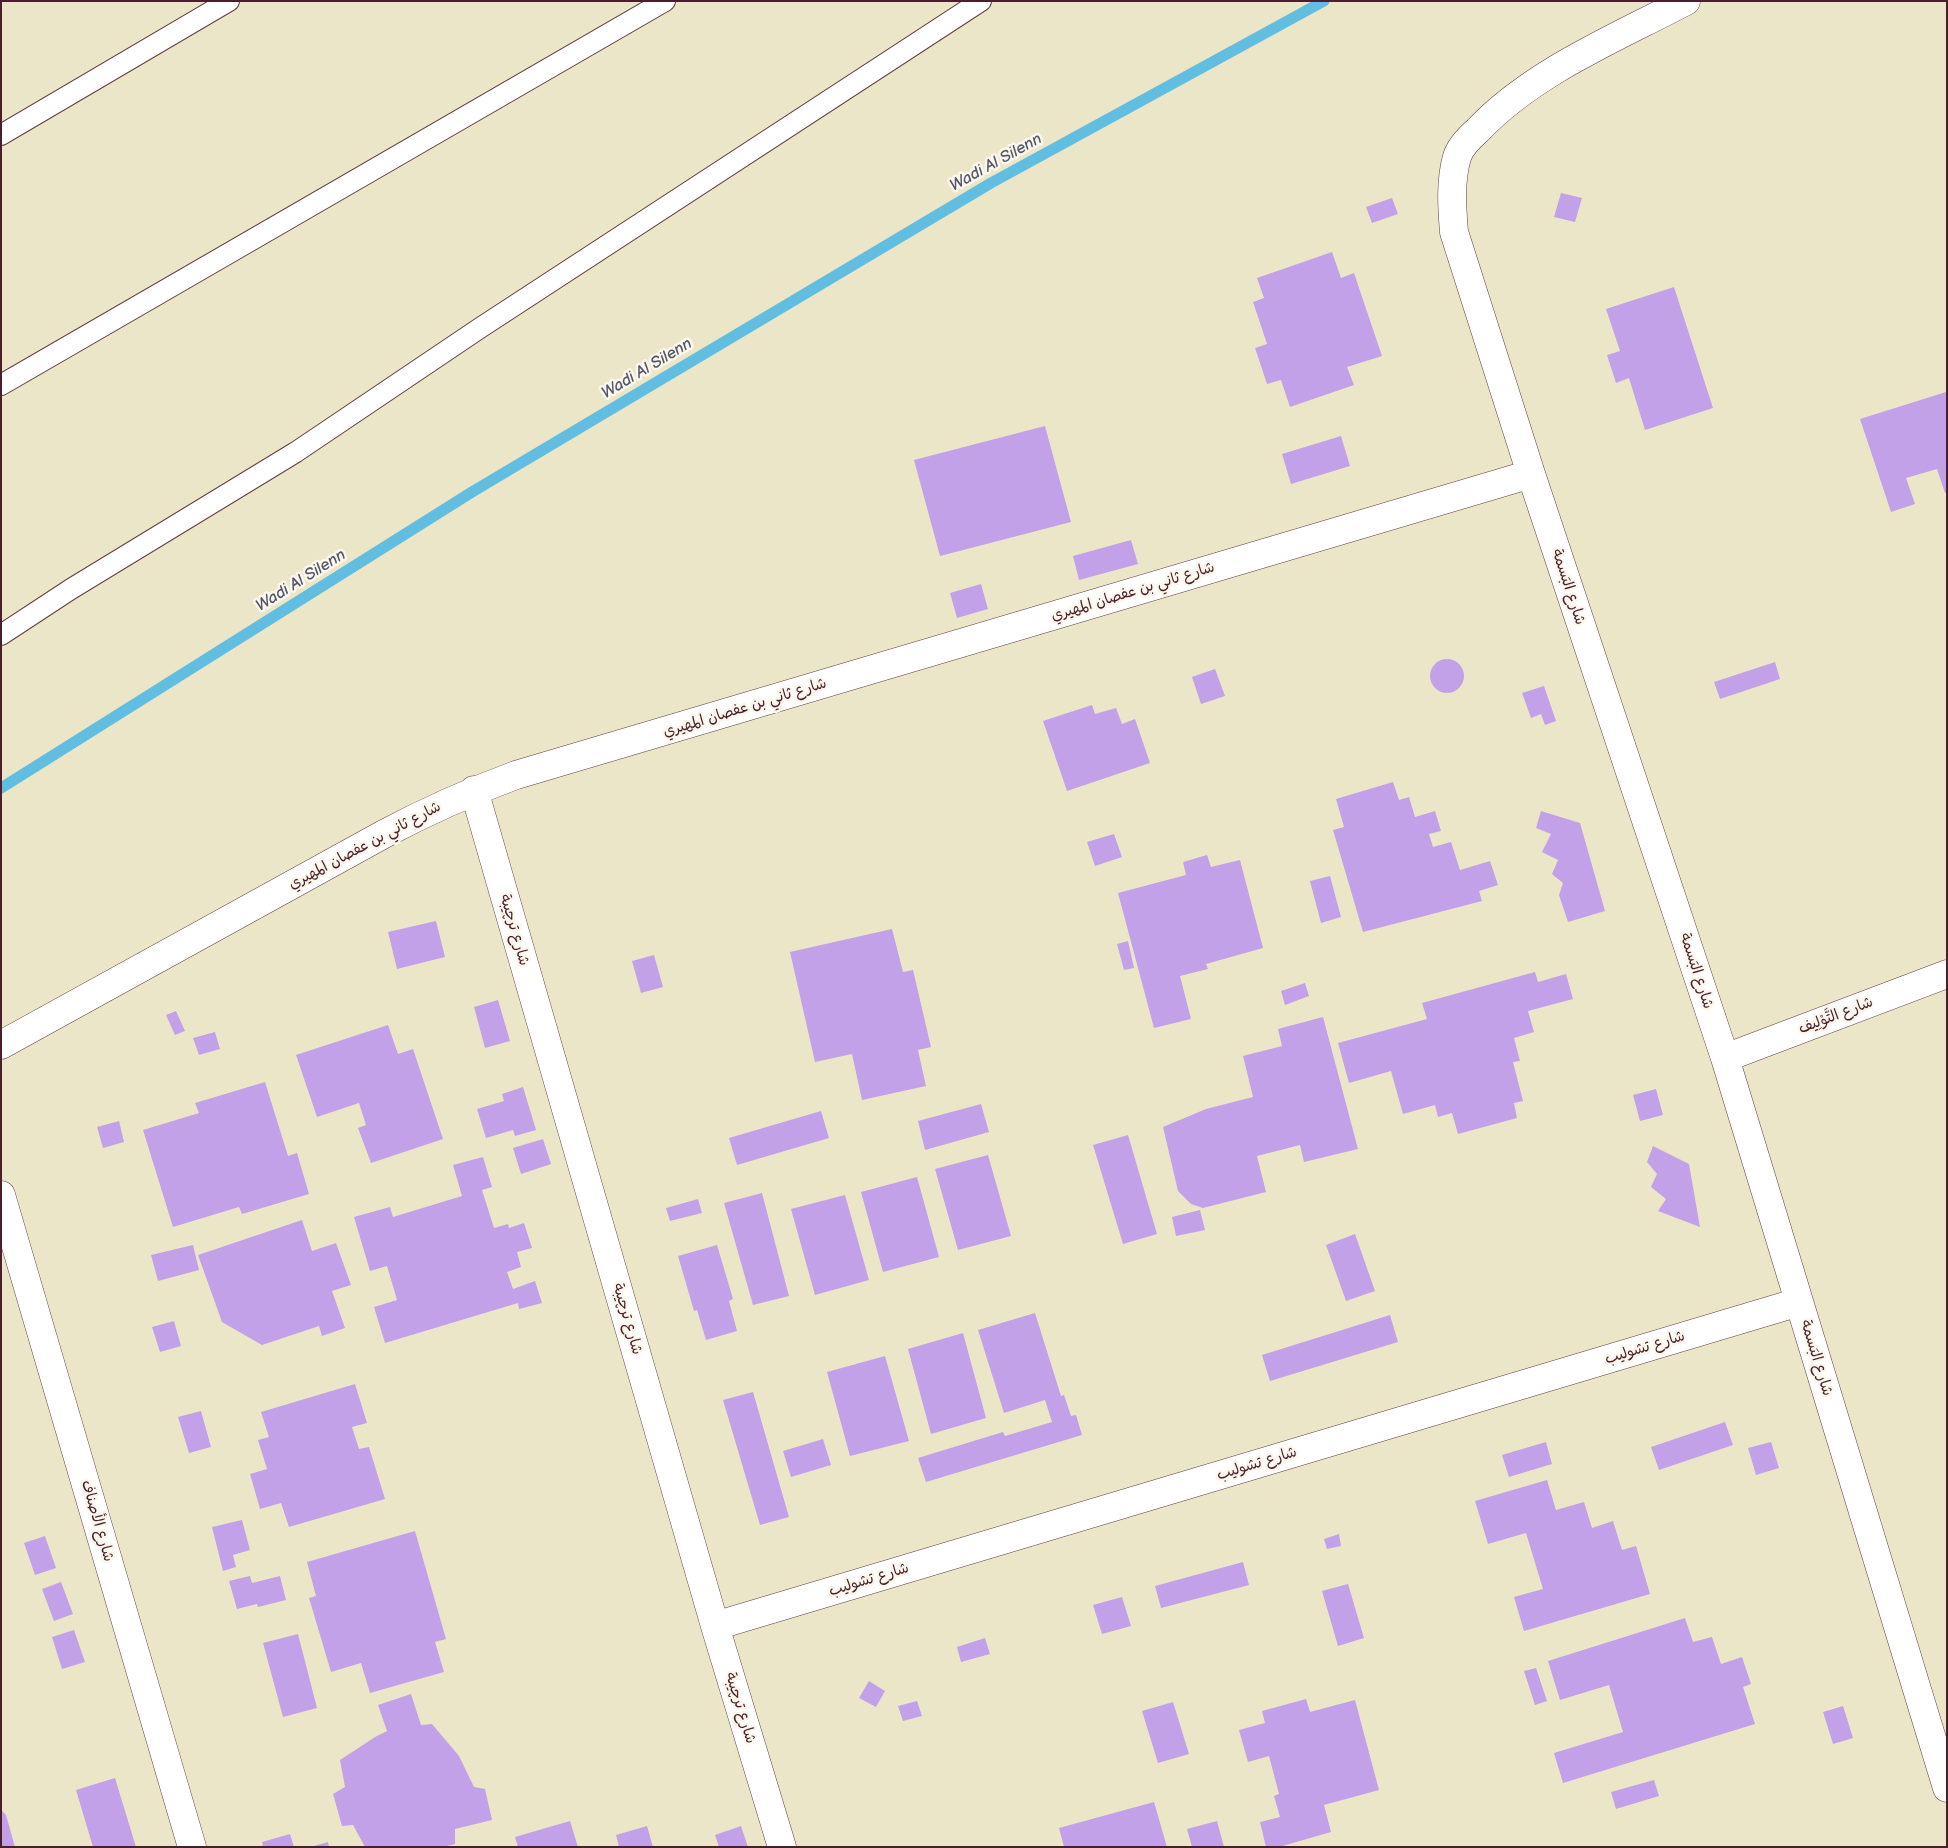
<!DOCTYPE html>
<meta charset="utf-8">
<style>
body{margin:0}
#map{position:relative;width:1948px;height:1848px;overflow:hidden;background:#ece6c8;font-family:"Balsamiq Sans",sans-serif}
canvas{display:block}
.frame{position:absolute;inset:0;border:2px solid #4a1f2b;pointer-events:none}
</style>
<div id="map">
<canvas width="1948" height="1848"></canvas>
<div class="frame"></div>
</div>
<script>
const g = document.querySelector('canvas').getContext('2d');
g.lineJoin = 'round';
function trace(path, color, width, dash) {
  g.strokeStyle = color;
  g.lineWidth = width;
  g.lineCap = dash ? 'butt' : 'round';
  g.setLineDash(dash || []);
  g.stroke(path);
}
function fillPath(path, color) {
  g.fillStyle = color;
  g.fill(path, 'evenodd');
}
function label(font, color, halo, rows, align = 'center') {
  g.font = font + ' "Balsamiq Sans","Playpen Sans Arabic",sans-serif';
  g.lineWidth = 5;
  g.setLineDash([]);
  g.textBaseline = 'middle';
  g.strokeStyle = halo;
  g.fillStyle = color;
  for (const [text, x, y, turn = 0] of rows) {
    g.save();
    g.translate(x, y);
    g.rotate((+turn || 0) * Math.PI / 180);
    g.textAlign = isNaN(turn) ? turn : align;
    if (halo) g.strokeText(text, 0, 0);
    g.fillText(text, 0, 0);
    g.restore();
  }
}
trace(new Path2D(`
 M1 788 472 492 991 183 1324 1`), '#62bee0', 11);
fillPath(new Path2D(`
 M1561 193 1582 198 1575 222 1554 217Z
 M1392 198 1398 214 1372 223 1366 207Z
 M1332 252 1341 278 1354 273 1382 356 1347 367 1354 385 1290 407 1281 380 1267 384 1255 348 1267 344 1253 302 1264 298 1257 278Z
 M1674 287 1713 408 1645 430 1629 378 1616 383 1607 355 1620 351 1606 309Z
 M1946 392 1947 492 1945 493 1937 469 1906 478 1915 504 1891 512 1860 419Z
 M1045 426 1071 522 940 556 914 460Z
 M1341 436 1350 466 1291 484 1282 454Z
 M1131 540 1138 564 1079 580 1073 556Z
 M981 584 988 609 957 618 950 593Z
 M1430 676a17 17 0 1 1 34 0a17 17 0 1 1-34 0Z
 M1775 662 1780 679 1720 699 1714 682Z
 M1215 669 1225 696 1201 704 1192 677Z
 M1544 686 1556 721 1545 725 1541 714 1531 718 1522 693Z
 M1092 705 1095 714 1116 708 1122 724 1135 719 1150 763 1067 791 1043 721Z
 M1393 782 1399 800 1409 797 1415 817 1435 811 1441 831 1429 834 1433 847 1451 842 1460 870 1490 861 1498 885 1479 891 1482 901 1363 932 1333 830 1344 827 1336 799Z
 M1541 811 1580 823 1605 911 1568 922 1559 895 1563 883 1552 874 1558 860 1542 852 1551 834 1536 828Z
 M1114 834 1122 857 1095 866 1087 842Z
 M1207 855 1211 867 1240 860 1263 948 1206 964 1208 969 1180 976 1191 1019 1154 1028 1118 893 1186 875 1183 862Z
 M1330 876 1341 917 1321 923 1310 881Z
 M436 921 445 957 397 969 388 932Z
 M892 929 903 972 913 970 931 1047 918 1050 926 1086 862 1100 852 1054 815 1062 790 952Z
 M1128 941 1134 968 1124 970 1117 944Z
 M654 955 663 987 641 993 632 961Z
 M1535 972 1538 982 1566 974 1573 999 1528 1011 1534 1032 1514 1038 1520 1061 1513 1062 1523 1101 1514 1103 1517 1118 1458 1134 1452 1113 1438 1117 1435 1105 1403 1114 1391 1071 1349 1083 1338 1043 1427 1019 1422 1003Z
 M1305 983 1309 996 1285 1005 1281 991Z
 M498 1000 510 1041 485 1048 474 1007Z
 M176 1011 185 1031 175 1035 166 1015Z
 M1323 1017 1358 1149 1304 1162 1300 1145 1257 1156 1266 1192 1203 1208 1191 1204 1178 1191 1163 1127 1206 1109 1253 1097 1243 1056 1282 1046 1278 1029Z
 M388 1025 398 1054 413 1049 443 1139 371 1163 358 1128 366 1125 359 1103 317 1117 296 1055Z
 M215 1032 220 1049 199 1055 193 1038Z
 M265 1082 288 1156 297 1153 309 1194 242 1214 239 1207 173 1227 143 1130 199 1113 195 1103Z
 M523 1087 536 1130 515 1136 513 1130 486 1138 477 1109 504 1101 502 1094Z
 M1656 1089 1663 1115 1640 1121 1633 1095Z
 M981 1104 989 1132 925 1150 918 1121Z
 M821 1111 829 1138 737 1165 729 1138Z
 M119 1121 124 1142 103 1148 97 1127Z
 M1128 1135 1157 1234 1123 1244 1093 1145Z
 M543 1139 551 1164 521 1174 513 1148Z
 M1653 1146 1689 1164 1700 1227 1658 1211 1666 1199 1651 1187 1657 1174 1647 1162Z
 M988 1155 1011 1236 958 1250 935 1169Z
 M483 1157 492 1187 482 1190 494 1228 508 1224 509 1228 524 1223 532 1248 517 1252 521 1267 507 1272 513 1289 535 1281 542 1303 519 1309 518 1303 385 1343 374 1307 397 1300 387 1266 370 1271 354 1217 390 1207 393 1217 462 1196 453 1165Z
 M917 1177 939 1257 883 1272 861 1192Z
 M762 1193 789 1296 753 1305 724 1203Z
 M845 1195 869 1280 815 1295 791 1209Z
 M698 1199 702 1213 670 1221 666 1208Z
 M1200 1210 1205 1230 1176 1236 1172 1217Z
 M302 1220 312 1251 336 1243 351 1285 332 1291 345 1328 322 1336 319 1326 262 1345 222 1322 198 1255Z
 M1355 1234 1375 1291 1346 1301 1326 1245Z
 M193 1245 199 1270 158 1281 151 1255Z
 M717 1245 733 1299 729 1301 737 1331 706 1340 697 1310 694 1311 678 1256Z
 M1035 1313 1061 1396 1064 1395 1071 1416 1076 1415 1082 1435 926 1482 918 1458 1003 1432 1005 1436 1052 1422 1045 1400 1004 1413 978 1330Z
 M1390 1315 1398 1342 1270 1381 1262 1355Z
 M174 1321 181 1346 160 1352 152 1327Z
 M963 1333 986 1418 931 1434 908 1349Z
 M885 1356 909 1441 850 1456 827 1372Z
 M355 1384 367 1423 352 1427 359 1449 369 1447 385 1499 289 1527 281 1503 260 1509 250 1474 267 1469 258 1440 269 1437 261 1412Z
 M753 1392 789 1517 760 1525 723 1400Z
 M201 1411 211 1447 189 1453 178 1417Z
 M1725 1422 1733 1445 1659 1470 1651 1447Z
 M823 1439 831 1465 791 1477 783 1451Z
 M1546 1442 1552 1464 1509 1477 1502 1455Z
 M1771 1442 1779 1468 1756 1475 1748 1448Z
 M1547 1480 1556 1510 1584 1502 1592 1528 1613 1521 1622 1550 1636 1546 1650 1594 1524 1631 1514 1597 1543 1589 1526 1533 1488 1544 1475 1501Z
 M242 1520 250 1550 233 1555 236 1567 223 1571 212 1527Z
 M415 1531 446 1639 435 1642 444 1672 370 1693 361 1663 331 1672 309 1598 316 1596 307 1562Z
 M1339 1534 1341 1546 1327 1549 1324 1539Z
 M45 1536 56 1568 35 1575 24 1543Z
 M1243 1562 1249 1585 1161 1608 1155 1586Z
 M250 1576 252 1583 280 1576 286 1600 258 1607 257 1604 237 1609 229 1581Z
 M61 1582 73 1614 54 1621 42 1589Z
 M1348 1584 1364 1638 1338 1646 1322 1591Z
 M1122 1597 1131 1626 1102 1634 1093 1605Z
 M1685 1618 1693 1642 1712 1637 1721 1664 1742 1657 1751 1684 1743 1687 1755 1724 1563 1783 1554 1753 1623 1732 1609 1685 1560 1700 1548 1661Z
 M74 1630 85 1662 62 1669 52 1637Z
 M298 1634 317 1708 283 1717 263 1643Z
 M985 1638 990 1654 961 1662 957 1647Z
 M1536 1668 1547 1701 1535 1705 1524 1671Z
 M869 1681 885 1691 876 1707 859 1698Z
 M411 1694 421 1725 432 1724 459 1756 474 1787 485 1789 492 1820 455 1829V1844L443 1847H365L353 1825 342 1826 333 1794 345 1787 340 1760 375 1737 387 1731 378 1705Z
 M1306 1699 1310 1712 1355 1700 1379 1790 1324 1805 1331 1832 1279 1847H1266L1260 1822 1280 1817 1274 1796 1279 1794 1269 1756 1248 1762 1239 1730 1265 1723 1262 1711Z
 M917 1701 922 1716 903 1721 898 1706Z
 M1173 1702 1189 1754 1158 1763 1142 1711Z
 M1843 1706 1853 1738 1833 1744 1823 1712Z
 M115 1778 136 1847H93L76 1790Z
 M1654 1780 1659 1796 1616 1809 1611 1792Z
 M1154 1802 1167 1847H1064L1059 1828Z
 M1 1810 6 1815 15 1847H1Z
 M570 1821 578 1847H518L515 1837Z
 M1217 1821 1224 1847H1192L1187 1829Z
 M647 1826 653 1847H619L616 1835Z
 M741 1826 748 1847H719L715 1835Z
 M290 1834 294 1847H263L262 1842Z
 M328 1842 329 1847H314V1846Z`), '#c2a1e8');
const service = new Path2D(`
 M1 135 229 1
 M1 385 665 1
 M1 635 71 589 296 452 480 328 981 1`);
const minor = new Path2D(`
 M1686 1C1616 38 1533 72 1478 130 1470 137 1460 147 1457 157 1450 181 1452 208 1454 232L1531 474 1725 1058 1947 1788
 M474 790 715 1626 782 1847
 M1 1045 384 834C427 811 470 792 516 775L1531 474
 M1725 1058 1947 974
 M1 1195 192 1847
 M715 1626 1799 1302`);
trace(service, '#623d43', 22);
trace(minor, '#623d43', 29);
trace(service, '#fff', 20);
trace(minor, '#fff', 28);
label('15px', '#4a1f2b', '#fbf7ec', [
 ["شارع البَسمة",1568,587,72],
 ["شارع ثاني بن عفصان المهيري",1133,592,-17],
 ["شارع ثاني بن عفصان المهيري",745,708,-17],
 ["شارع ثاني بن عفصان المهيري",365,846,-28],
 ["شارع ترچيبة",514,930,74],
 ["شارع البَسمة",1696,971,72],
 ["شارع التَّوْلِيف",1836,1016,-21],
 ["شارع ترچيبة",627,1319,74],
 ["شارع تشوليب",1645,1348,-17],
 ["شارع البَسمة",1816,1358,73],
 ["شارع تشوليب",1257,1464,-17],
 ["شارع الأصناف",97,1521,74],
 ["شارع تشوليب",869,1580,-17],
 ["شارع ترچيبة",740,1708,73]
]);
label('italic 16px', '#52576a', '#fbf7ec', [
 ["Wadi Al Silenn",996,163,-29],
 ["Wadi Al Silenn",647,369,-31],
 ["Wadi Al Silenn",301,581,-32]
]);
</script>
